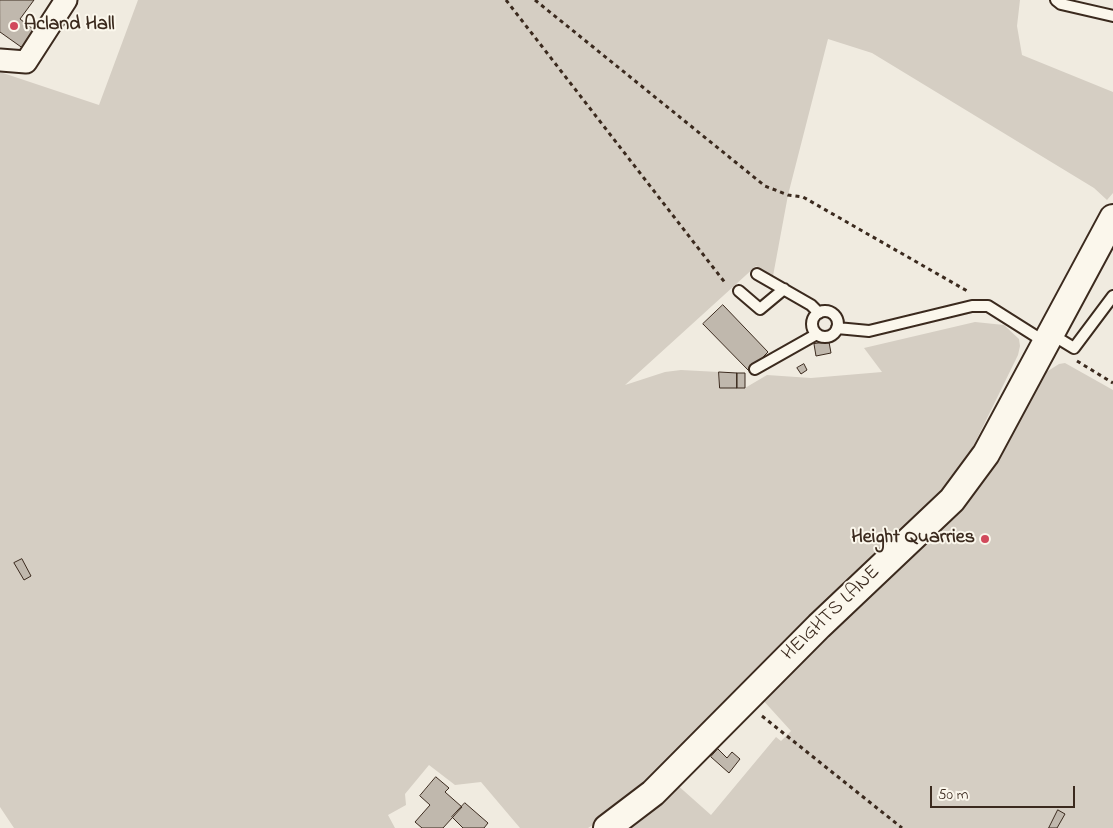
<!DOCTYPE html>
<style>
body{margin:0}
#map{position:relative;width:1113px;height:828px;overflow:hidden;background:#f0ebe0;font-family:"Indie Flower",sans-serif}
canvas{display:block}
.scale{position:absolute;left:930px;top:786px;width:145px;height:22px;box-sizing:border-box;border:2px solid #3b2a1e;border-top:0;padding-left:6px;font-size:15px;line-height:18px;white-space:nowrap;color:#3b2a1e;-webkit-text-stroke:4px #fbf7ec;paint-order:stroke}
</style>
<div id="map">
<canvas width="1113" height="828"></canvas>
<div class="scale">50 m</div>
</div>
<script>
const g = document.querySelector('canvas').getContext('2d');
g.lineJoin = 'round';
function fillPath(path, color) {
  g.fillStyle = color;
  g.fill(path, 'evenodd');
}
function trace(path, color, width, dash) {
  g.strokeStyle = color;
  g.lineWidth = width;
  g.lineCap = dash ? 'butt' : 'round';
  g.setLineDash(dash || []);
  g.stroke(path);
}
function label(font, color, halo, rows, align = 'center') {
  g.font = font + ' "Indie Flower",sans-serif';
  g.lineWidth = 4;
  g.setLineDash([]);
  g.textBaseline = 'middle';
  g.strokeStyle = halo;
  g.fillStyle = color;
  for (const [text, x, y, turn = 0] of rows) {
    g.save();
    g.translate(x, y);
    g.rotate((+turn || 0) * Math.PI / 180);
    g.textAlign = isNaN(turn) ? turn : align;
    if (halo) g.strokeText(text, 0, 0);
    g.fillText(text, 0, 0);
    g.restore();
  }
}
fillPath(new Path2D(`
 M138 0H1020L1017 26 1022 55 1113 92V193L1107 200 1094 188 872 53 828 39 788 195 773 276 756 266 625 385 665 372 681 370 719 372 720 388H745L767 375 811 378 882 372 864 348 975 322 1004 325 1019 339 1020 346 1018 355 968 457 943 492 787 637 624 806 588 828H520L481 782 455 785 429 765 405 794 406 805 388 815 395 828H14L0 807V72L99 105Z
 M1065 363 1113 390V828H625L675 783 711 815 776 737 781 741 791 731 761 698 909 554 1040 376 1059 364Z`), '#d5cec3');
const building = new Path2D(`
 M0 0H34L20 19 37 32 24 49 0 32Z
 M723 305 768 352 749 371 703 324Z
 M829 342 831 353 816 356 814 344Z
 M804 364 807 370 801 374 797 368Z
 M719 372 737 373V388H720Z
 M737 373H745V388H737Z
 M22 559 31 576 24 580 14 563Z
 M718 749 727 758 732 752 740 759 729 773 711 757Z
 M436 777 449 788 445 792 462 807 443 828H422L415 822 430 805 420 796Z
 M465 803 488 823 484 828H463L452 817Z
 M1058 810 1065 814 1057 828H1049Z`);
fillPath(building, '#c0b8ad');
trace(building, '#3b2a1e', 1);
const service = new Path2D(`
 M1056 0 1061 4 1113 16
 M757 274 811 305 819 313
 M739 291 760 309 784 289
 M812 324a13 13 0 1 1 26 0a13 13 0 1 1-26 0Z
 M837 328 869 331 972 306H988L1045 342
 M1051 334 1074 348 1113 296
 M755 369 817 334`);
const minor = new Path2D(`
 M0 60 26 62 66 0`);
const tertiary = new Path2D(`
 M607 828 653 793 819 626 952 500 986 454 1113 218`);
trace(service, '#3b2a1e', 14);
trace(minor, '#3b2a1e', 25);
trace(tertiary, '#3b2a1e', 30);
trace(new Path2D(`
 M506 0 726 284
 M535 0 765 186 788 195 803 197 969 292
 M1077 361 1113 383
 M762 716 902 828`), '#3b2a1e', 3, [4, 4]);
trace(service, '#fbf7ec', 10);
trace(minor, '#fbf7ec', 21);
trace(tertiary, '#fbf7ec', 26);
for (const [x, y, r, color] of [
 [14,26,5,"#d1495b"],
 [985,539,5,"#d1495b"]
]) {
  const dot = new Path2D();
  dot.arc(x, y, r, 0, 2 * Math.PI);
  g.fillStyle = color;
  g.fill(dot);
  trace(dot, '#fbf7ec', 2);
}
label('bold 20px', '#3b2a1e', '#fbf7ec', [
 ["Acland Hall",24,26],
 ["Height Quarries",975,539,"right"]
], 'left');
label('20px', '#3b2a1e', '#fbf7ec', [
 ["HEIGHTS LANE",832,614,-44]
]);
</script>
